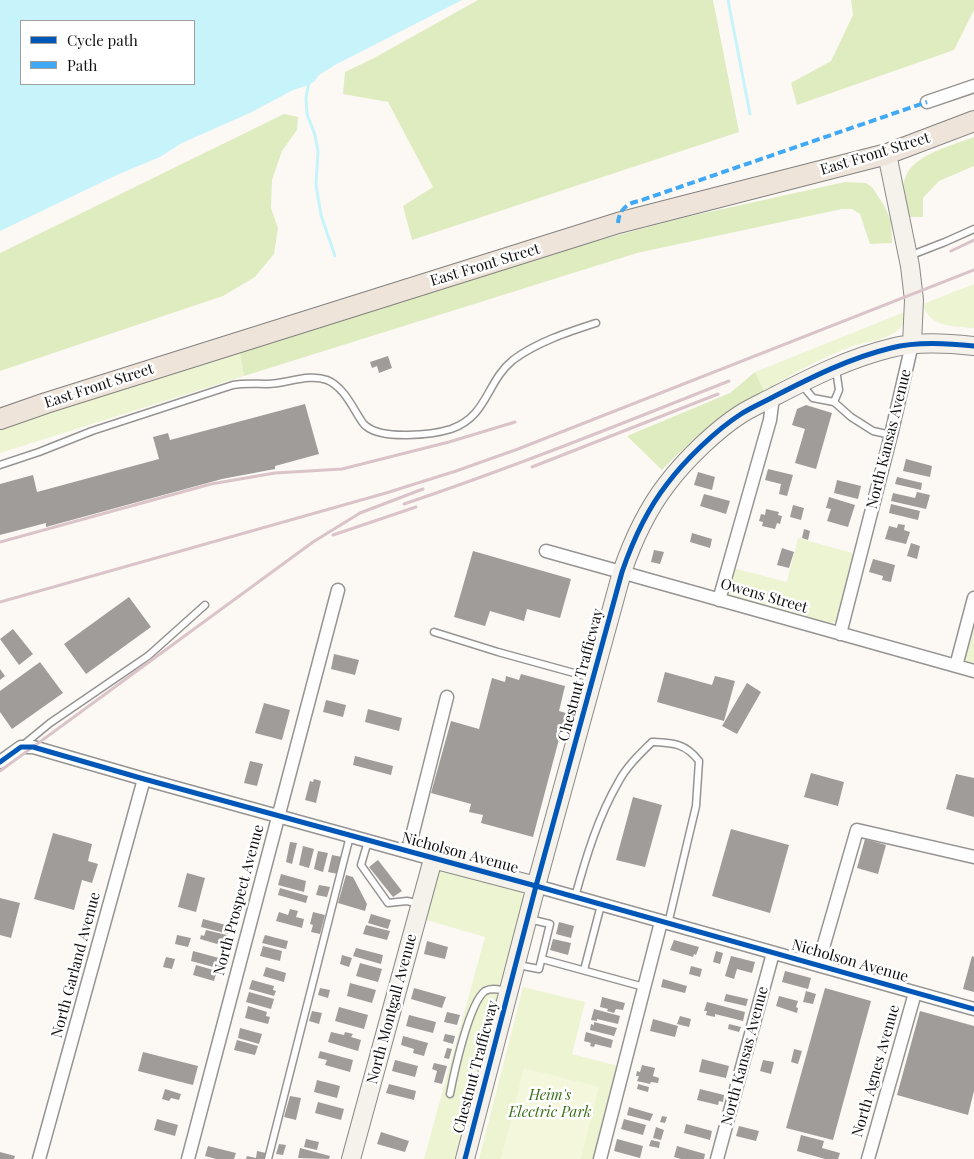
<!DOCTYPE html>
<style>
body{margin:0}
#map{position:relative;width:974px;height:1159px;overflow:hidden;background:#fcf9f5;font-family:"Playfair Display",serif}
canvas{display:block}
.legend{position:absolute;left:20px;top:20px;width:175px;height:65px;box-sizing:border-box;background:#fff;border:1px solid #9f9f9f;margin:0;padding:6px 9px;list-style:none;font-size:15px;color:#0f0f0f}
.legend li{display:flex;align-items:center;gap:10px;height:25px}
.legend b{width:25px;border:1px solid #9f9f9f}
</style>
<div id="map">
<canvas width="974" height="1159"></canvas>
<ul class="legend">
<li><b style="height:6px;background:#0057b8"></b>Cycle path</li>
<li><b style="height:6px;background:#3fa9f5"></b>Path</li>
</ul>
</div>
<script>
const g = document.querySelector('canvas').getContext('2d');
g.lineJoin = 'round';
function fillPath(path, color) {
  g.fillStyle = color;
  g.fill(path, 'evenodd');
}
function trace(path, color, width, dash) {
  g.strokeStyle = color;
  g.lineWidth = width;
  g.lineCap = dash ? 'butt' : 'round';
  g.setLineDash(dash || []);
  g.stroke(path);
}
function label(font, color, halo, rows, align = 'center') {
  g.font = font + ' "Playfair Display",serif';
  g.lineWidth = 5;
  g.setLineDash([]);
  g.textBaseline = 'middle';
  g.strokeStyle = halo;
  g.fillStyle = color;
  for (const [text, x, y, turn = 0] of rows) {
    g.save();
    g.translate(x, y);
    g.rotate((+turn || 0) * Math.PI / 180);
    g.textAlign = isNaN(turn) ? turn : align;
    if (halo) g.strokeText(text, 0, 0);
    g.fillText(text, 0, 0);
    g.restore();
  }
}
fillPath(new Path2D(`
 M974 284V328C954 326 929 328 923 304Z
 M907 311C906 320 902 328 894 333 882 341 864 342 850 347 819 359 792 374 764 391L755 372Z
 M240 352 244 376 0 453V429Z
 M798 538 856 554 837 622 830 624 725 597 733 568 787 582Z
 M974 615V667L966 661 964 656Z
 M443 870 516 889 522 893 523 900 455 1159H424L485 937 423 919C426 907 430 873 443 870Z
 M523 987 585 1002 572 1054 618 1066 594 1159H479Z`), '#ecf4d2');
fillPath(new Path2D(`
 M478 0H713L739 132 412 240 403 206 433 187 388 102 343 94 345 72 374 58Z
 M851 0H974V10L954 50 797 105 791 83 831 61 853 15Z
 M284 114 298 117 297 130 282 151 272 180 271 208 278 228 274 254 255 277 223 296 0 371V253Z
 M974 137V166L939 181 923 198V217H909C908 207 905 196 904 186 904 156 952 146 974 137Z
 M845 182 866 183 872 187 885 207 891 221 892 243 870 244 860 214 852 209H842L637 253 244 376 240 352 530 259 682 218Z
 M755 372 764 391C727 414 692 438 662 470L627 436 730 393Z`), '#dfecc0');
fillPath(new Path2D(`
 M524 1068 599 1087 581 1159H501Z`), '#f5f7dd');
fillPath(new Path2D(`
 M0 0H462L335 65 319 75 315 81 309 85 293 90 252 112 182 143 160 157 119 174 0 231ZM21 21H194V84H21Z`), '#c7f3fa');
trace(new Path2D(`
 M728 0 750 114
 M309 82 306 98 307 114 315 135 318 151 316 185 321 215 335 256`), '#c7f3fa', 3);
fillPath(new Path2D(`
 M388 356 392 368 379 373 377 366 372 368 370 362Z
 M305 404 319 454 275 466V469L222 479 46 527V523L0 535V484L33 475 37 492 159 459 153 437 168 433 170 440Z
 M806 405 832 413 816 469 795 463 805 429 792 425 797 409Z
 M906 459 932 466 930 477 903 471Z
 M768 469 793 475 787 496 779 494 781 484 765 480Z
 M698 472 715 477 712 490 694 485Z
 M897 477 922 483 921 490 895 484Z
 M837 480 861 486 858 499 834 493Z
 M917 492 930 495 926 509 891 501 893 493 915 498Z
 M704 494 730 501 726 514 700 506Z
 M829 497 855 505 848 527 827 521 831 509 826 508Z
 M891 504 920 511 918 520 889 513Z
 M793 505 804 508 801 520 790 517Z
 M766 509 779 512 778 515 782 516 780 524 777 523 775 529 762 526 763 522 759 521 761 514 765 515Z
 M898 524 905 525 904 530 910 532 906 544 885 539 889 526 897 528Z
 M804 529 810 531 808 540 802 538Z
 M692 533 712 539 710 548 690 542Z
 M911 543 920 546 917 559 907 556Z
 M782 548 794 552 789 568 777 565Z
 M654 550 664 552 660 564 651 562Z
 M473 551 571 579 560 618 527 609 524 621 490 611 485 626 454 617Z
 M873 559 895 565 891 582 882 580 883 576 869 572Z
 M129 597 151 627 86 674 64 644Z
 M13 629 33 654 19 665 0 639Z
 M334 654 359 660 355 675 331 669Z
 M40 662 63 693 12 729 0 712V691Z
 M0 669 5 676 0 680Z
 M665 672 712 685 715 676 735 681 724 721 657 702Z
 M521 674 565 686 559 711 566 713 533 837 481 823 483 815 469 812 471 804 431 793 451 721 479 729 492 678 505 682 506 676 519 680Z
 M747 683 761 692 737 734 722 726Z
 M326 700 346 705 343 717 323 712Z
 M264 703 290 710 282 740 255 733Z
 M368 709 402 718 399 731 365 722Z
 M355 756 393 766 391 775 353 765Z
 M250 761 263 764 257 786 244 783Z
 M811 773 844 782 838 806 804 797Z
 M956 774 974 778V817L946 809Z
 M314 779 321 781 316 803 305 800 310 781 313 782Z
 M633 797 662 805 645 867 616 860Z
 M731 829 789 845 770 913 712 896Z
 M53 833 92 844 88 861 98 864 92 883 82 880 74 910 34 899Z
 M865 839 886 845 878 874 857 868Z
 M290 842 297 843 292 864 286 862Z
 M303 846 314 849 309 868 299 865Z
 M318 851 328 853 323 872 314 869Z
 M332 855 342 857 338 874 328 872Z
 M378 860 402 891 393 897 369 867Z
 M187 873 205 878 196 912 178 907Z
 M281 874 306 881 304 892 278 885Z
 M346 875 353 877 367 904 365 911 338 903Z
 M319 885 330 887 327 897 316 895Z
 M280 888 308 896 306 903 278 895Z
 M0 898 20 903 11 938 0 935Z
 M290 909 298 911 296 917 304 919 302 928 276 921 279 912 288 915Z
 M313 912 325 915 320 934 311 932 313 925 310 924Z
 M371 914 391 920 388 929 368 923Z
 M203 919 230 926 228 934 201 927Z
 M559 922 574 926 571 938 556 934Z
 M366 925 390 931 387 940 363 934Z
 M206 930 227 935 224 946 200 939 201 935 204 936Z
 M177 935 191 938 188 947 175 944Z
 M265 935 288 941 286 949 262 943Z
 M553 939 571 943 568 955 550 950Z
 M674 940 699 947 696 955 694 954 693 957 670 950Z
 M427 941 448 947 445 959 424 954Z
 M263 946 282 951 280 961 260 956Z
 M356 948 383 955 381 964 353 956Z
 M193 951 219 958 217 968 191 961Z
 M716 951 723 953 720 964 713 962Z
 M342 955 352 958 349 967 340 964Z
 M731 956 755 962 752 973 737 969 734 979 725 976Z
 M972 956 974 957V992L963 989Z
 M166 957 175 959 172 969 163 967Z
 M360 963 382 969 378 982 356 976Z
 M196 965 217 971 214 981 193 975Z
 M691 966 702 969 700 977 689 974Z
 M266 967 286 973 284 982 263 976Z
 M785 971 811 978 808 989 782 982Z
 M663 979 687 986 685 993 661 987Z
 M252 980 274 986 273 990 276 991 274 996 249 989Z
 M350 983 376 990 372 1003 347 996Z
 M320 988 330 990 328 998 318 995Z
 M414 988 446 997 442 1008 411 999Z
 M825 988 871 1001 833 1140 786 1128Z
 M806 991 816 994 813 1004 803 1002Z
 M249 992 274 999 271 1009 246 1002Z
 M726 994 748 999 746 1006 724 1001Z
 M779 996 798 1001 796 1007 798 1008 797 1013 776 1006Z
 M602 997 625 1003 623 1010 616 1009 614 1013 607 1011 608 1009 600 1007Z
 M707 1002 745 1012 743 1021 715 1014V1017L706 1015 707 1011H704Z
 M248 1006 267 1012 266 1016 270 1017 268 1024 245 1018Z
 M339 1007 368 1015 364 1029 335 1021Z
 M594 1009 620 1016 618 1024 597 1019V1021L591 1020Z
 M312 1011 322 1013 319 1024 309 1021Z
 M920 1011 974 1026V1091L968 1115 897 1095Z
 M447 1012 460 1015 457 1025 444 1022Z
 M409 1015 436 1022 433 1033 406 1026Z
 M680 1016 691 1019 689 1027 677 1024Z
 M653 1019 678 1026 675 1037 650 1031Z
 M594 1022 617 1028 614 1036 590 1030 591 1024 594 1025Z
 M729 1024 741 1027 739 1032 728 1029Z
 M240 1028 262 1034 259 1044 238 1038Z
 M331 1032 344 1035 345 1032 353 1034 351 1037 361 1040 358 1051 328 1042Z
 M586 1032 613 1040 611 1048 595 1044 594 1047 590 1046 591 1043 584 1041Z
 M445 1034 455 1036 453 1044 443 1041Z
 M403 1036 428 1043 424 1056 413 1053 414 1049 401 1045Z
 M237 1040 258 1046 255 1055 234 1050Z
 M447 1048 452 1049 449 1059 444 1058Z
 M794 1049 802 1051 798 1064 791 1062Z
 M320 1051 353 1060 350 1072 325 1065 327 1060 318 1058Z
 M143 1052 198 1066 193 1085 138 1071Z
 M702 1059 729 1066 726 1078 699 1072Z
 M395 1060 418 1066 415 1077 392 1071Z
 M763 1060 774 1062 771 1074 760 1071Z
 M434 1063 447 1066 442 1084 434 1082 437 1071 432 1069Z
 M642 1065 655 1068 653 1076 659 1078 658 1083 651 1082 650 1084 637 1081 639 1076H636L637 1071 640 1072Z
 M317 1080 340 1086 337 1098 314 1092Z
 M389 1084 416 1091 414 1100 386 1093Z
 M638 1084 649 1087 648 1092 637 1089Z
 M165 1089 181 1094 179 1100 171 1098 169 1101 162 1099Z
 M700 1089 724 1095 723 1102 719 1101 718 1105 697 1100Z
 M290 1096 301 1098 296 1120 284 1117Z
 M318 1102 344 1109 341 1120 315 1113Z
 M629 1107 653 1114 650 1121 627 1115Z
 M662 1116 667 1117 665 1123 660 1122Z
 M157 1119 178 1125 175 1136 154 1130Z
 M624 1119 646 1125 643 1135 621 1129Z
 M686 1124 712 1131 710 1140 684 1133Z
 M739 1126 759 1131 756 1141 736 1136Z
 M656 1127 664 1130 661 1140 653 1138Z
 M381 1132 409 1141 405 1152 377 1144Z
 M801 1135 824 1141 822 1148 840 1153 838 1159H825L797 1151Z
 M306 1139 319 1142 317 1150 304 1147Z
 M617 1139 643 1146 640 1158 614 1151Z
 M651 1140 660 1142 659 1148 649 1146Z
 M279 1144 286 1145 283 1155 276 1154Z
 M208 1146 236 1153 234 1159H216L205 1156Z
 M677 1146 705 1154 704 1159H681L674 1157Z
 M300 1148 330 1156 329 1159 298 1158Z
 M257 1151 266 1153 264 1159H246L247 1156 256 1158Z
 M0 1152 15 1156 14 1159H0Z`), '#a09c9a');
const lane = new Path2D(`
 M909 256 945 242 974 229
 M802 385 813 398 834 402 851 417 873 431 891 435
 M834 402 839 390 836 369
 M0 465 39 452 92 431 233 385C244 383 255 384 267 384 286 384 309 373 327 380 342 386 351 404 359 417 361 420 363 424 366 426 382 440 432 435 451 429 488 416 486 382 513 360 537 342 568 332 596 323
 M434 632 498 652 592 678
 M22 746 50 723 148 656 205 605
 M368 841 361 865 388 903 407 901 420 904
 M575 897C586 857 598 817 619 781 627 766 640 754 652 742 673 743 685 743 699 761L696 806 668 924
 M542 959 644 987
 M518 965 539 969 550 924 529 919
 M584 970 601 905
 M450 1094C454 1073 469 1003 485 991 492 987 500 990 508 991
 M268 1159 350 836`);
const street = new Path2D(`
 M927 102 974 86
 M546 551 974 671
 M719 600 770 420 773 397
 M840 634 891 435 912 344
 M956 666 974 598
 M0 762 21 747H33L144 779 433 859
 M408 852 447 697
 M536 886 974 1009
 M818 965 857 830 974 857
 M39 1159 144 779
 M188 1159 338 590
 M600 1159 661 922
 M717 1159 773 953
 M868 1159 915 993`);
const secondary = new Path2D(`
 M887 154 910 266 914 300 912 344
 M351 1159 433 859 536 886
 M465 1159 536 886 622 572C633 540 646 511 667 484 685 460 716 430 741 414 752 407 764 402 775 396 812 377 850 358 891 348 917 341 947 343 974 346`);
const primary = new Path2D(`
 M0 419 46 403 618 223 887 154 974 121`);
trace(lane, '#969493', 9);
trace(street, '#969493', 15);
trace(secondary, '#8c8b89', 20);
trace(primary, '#838280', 22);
trace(lane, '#fffefe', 6);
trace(street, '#fffefe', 12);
trace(secondary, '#f5f1eb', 18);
trace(primary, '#eee4d9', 20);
trace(new Path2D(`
 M951 251 974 240
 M532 467 718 394
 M404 504C514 467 621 424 729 381
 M333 535 416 507
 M0 542 211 484 275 473 342 469 449 442 515 422
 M0 602 386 493 456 471 518 449 974 270
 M0 771 313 542 360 513 423 489`), '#dac3c9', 3);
trace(new Path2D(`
 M618 223C619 210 627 203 639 201L927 102`), '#3fa9f5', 4, [8, 4]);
trace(new Path2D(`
 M0 762 21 747H33L144 779 536 886 974 1009
 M465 1159 536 886 622 572C633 540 646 511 667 484 685 460 716 430 741 414 752 407 764 402 775 396 812 377 850 358 891 348 917 341 947 343 974 346`), '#0057b8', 5);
label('15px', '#0f0f0f', '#fff', [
 ["East Front Street",875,154,-17],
 ["East Front Street",485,265,-17],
 ["East Front Street",99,386,-18],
 ["North Kansas Avenue",889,439,-76],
 ["Owens Street",764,596,16],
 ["Chestnut Trafficway",581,675,-75],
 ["Nicholson Avenue",460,853,15],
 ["North Prospect Avenue",239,900,-75],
 ["Nicholson Avenue",850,961,16],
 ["North Garland Avenue",76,965,-75],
 ["North Montgall Avenue",392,1009,-75],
 ["North Kansas Avenue",745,1056,-75],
 ["Chestnut Trafficway",476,1067,-75],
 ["North Agnes Avenue",876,1071,-74]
]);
label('italic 15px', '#3c6f18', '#fff', [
 ["Heim's",550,1095],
 ["Electric Park",550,1112]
]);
</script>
